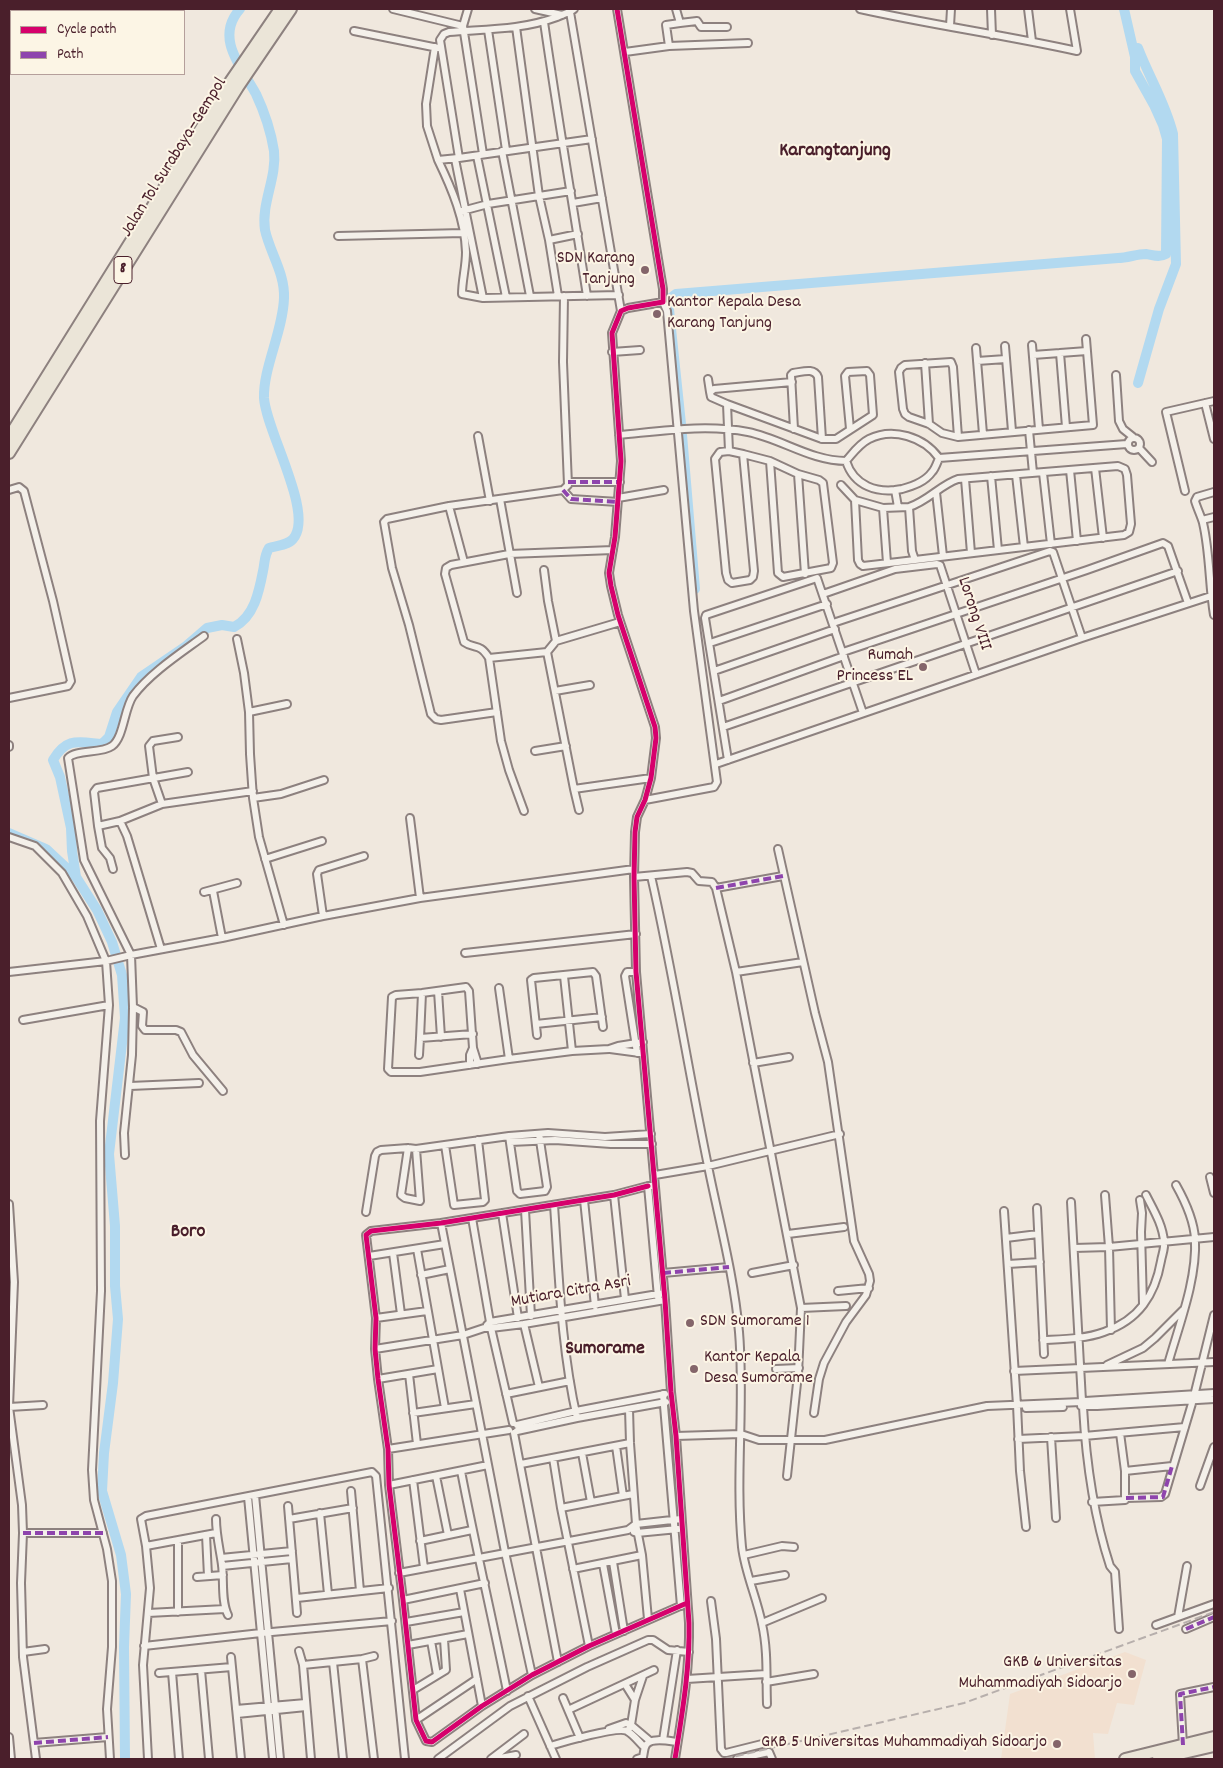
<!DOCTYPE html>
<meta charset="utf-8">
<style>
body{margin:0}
#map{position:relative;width:1223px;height:1768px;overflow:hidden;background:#f0e8de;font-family:Dekko,sans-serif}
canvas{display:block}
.frame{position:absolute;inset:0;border:10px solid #4a1f2b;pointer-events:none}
.legend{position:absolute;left:10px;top:10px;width:175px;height:65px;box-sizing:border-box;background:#fcf5e5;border:1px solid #b59f9b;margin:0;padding:6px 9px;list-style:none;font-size:15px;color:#4a1f2b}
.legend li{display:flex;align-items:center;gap:10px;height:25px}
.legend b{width:25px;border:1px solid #b59f9b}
</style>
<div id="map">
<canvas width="1223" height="1768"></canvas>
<div class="frame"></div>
<ul class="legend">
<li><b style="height:6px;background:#d6006c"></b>Cycle path</li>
<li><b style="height:6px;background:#8e44ad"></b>Path</li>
</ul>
</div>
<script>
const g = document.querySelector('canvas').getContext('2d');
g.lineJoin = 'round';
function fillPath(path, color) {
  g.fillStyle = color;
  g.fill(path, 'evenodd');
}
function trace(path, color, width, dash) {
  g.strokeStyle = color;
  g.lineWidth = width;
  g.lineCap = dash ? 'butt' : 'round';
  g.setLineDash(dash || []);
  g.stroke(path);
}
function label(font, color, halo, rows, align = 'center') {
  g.font = font + ' Dekko,sans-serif';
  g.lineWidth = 4;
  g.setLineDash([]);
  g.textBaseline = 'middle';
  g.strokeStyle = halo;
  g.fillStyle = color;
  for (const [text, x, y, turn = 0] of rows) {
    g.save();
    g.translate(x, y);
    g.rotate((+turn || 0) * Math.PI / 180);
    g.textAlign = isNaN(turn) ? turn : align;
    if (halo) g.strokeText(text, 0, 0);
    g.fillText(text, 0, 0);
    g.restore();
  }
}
fillPath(new Path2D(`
 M1125 1652 1146 1660 1134 1705 1117 1703 1108 1734 1093 1733 1095 1759H1001L1010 1694Z`), '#f2e0d0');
trace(new Path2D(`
 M1138 383 1159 309 1176 264 1173 134C1166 104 1149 77 1138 48
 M681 424 668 300 676 294 1118 258C1128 258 1136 254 1146 254 1153 255 1159 258 1166 254L1167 139 1163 125 1154 105 1135 71V57L1124 9
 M682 435 695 589
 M9 833 46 849 76 877 97 910 112 942 122 975 125 1018 109 1154 115 1226V1286L118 1319 113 1383 104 1453 102 1491 121 1555 126 1594 124 1647 125 1759
 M76 877 72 851 71 828 60 777 53 760C67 737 78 742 102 744L109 737 117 712 141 677 185 647 207 628 222 625 234 627C254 617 259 592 263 571 265 562 264 556 269 548 276 546 288 545 293 539 315 514 266 431 264 398 263 368 283 331 284 298 285 273 270 253 265 230 261 203 277 178 274 151 271 132 264 111 256 94 242 68 214 38 240 9`), '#b2d9f0', 10);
const minor = new Path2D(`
 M393 9 463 26
 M468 9 463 26 483 154
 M535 9 562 15
 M574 9C569 13 563 14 557 17 522 30 486 29 449 32L444 34 440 40 459 158 592 139
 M617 9 663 289V302L628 308 621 311 612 333 621 461 615 537 609 573 611 586 618 615 655 727 656 738 651 778 645 800 637 817 635 832 634 877 636 972 665 1300 671 1392 676 1436 689 1623C690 1669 682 1714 675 1759
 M860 9C932 25 1005 35 1077 51L1070 9
 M991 9 992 35
 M1028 9 1032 41
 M570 12 621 311
 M544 22C557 113 573 205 587 296
 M680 23 697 21 701 27H727
 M950 26 951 9
 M516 27 539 196 549 240 558 296
 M488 30 506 150
 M354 31 438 48
 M669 46 666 25 680 23 676 9
 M435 47 426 104 427 126 438 160
 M625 52 669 46 748 43
 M502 151 530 296
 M477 156 506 297
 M458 158 438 160C452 189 465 220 466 252 466 267 462 280 462 294L483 298
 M455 159 483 298 619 295
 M573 203 602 198
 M462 211 488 204 571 191
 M338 236 463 233
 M549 240 578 234
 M1032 345 1039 429
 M1005 346 1012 431
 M976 348 983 434
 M612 352 640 350
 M1060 353 1066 427
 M1033 355 1087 351
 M977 361 1006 359
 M925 363 929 424
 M1116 375 1119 421 1123 429 1133 437
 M708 379 710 392
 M1205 403 1214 439
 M727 404 711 397 710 392 714 389 792 382
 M794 429 791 375 793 373C802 372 814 367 818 377L822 439
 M1029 430 1033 473
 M619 435C662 431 706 424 748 432 782 439 811 461 846 461 853 453 859 444 869 439 893 427 924 437 939 458
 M478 436 490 501
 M958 437 953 367 951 362 905 365 901 368 899 372 903 409 905 414 909 417 929 424 942 433 958 437 1093 425 1086 339
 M1128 444a6 6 0 1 1 12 0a6 6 0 1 1-12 0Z
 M1139 448 1152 462
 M729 451 727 404 822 439H836L873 415 870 375 867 371 848 372 845 376 850 429
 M729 451 743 454 754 571 753 577 750 580 732 583 728 580 726 573 715 459 720 452Z
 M743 454 770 461 798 474 819 480 823 483 833 563 831 568 783 577 778 573 770 461
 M939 458 1127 444
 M846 461C854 486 877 494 902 489 913 486 925 482 932 472 935 469 937 463 939 458
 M1118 466 1125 469 1127 475 1131 524 1129 532 1124 535 915 560 912 551 909 507C928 501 940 485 958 479Z
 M1095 468 1103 538
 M1070 470 1077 541
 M1043 473 1051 544
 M798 474 805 574
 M1016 475 1024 547
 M991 476 998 550
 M965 479 971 553
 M568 482H620
 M841 485 855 500 883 508 909 507
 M9 490 19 487 24 491 53 601 71 681 68 686 9 698
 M563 490 571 499 618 502
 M895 490 898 507
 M1185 491 1166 412 1214 401
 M936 492 943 556
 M1214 492 1197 497 1195 501C1197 508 1201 516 1203 523 1210 553 1209 585 1214 615
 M618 498 664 490
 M500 499 517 593
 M855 500 858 560 860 564 863 566 915 560
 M449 506 387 519 384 522 392 568 409 625 431 714 436 719 441 720 497 712
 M883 508 887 563
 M1202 520 1214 517
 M464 562 449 506 563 490 568 485 563 362 564 296
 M544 570 548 601 556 641
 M823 594 895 569 937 564 940 565 976 674
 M833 623 1050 551 1053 552 1082 638
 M237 639 244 673 249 712 250 754 253 798 259 837 284 925
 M710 643 827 604
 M547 652 574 789 651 778
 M843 652 1087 570 1163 543 1168 546 1188 603
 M489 658 547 652 556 641 620 622
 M714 671 835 629
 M555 691 590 685
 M719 701 844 656
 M249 712 287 704
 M723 727 1178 571
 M178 737 153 741 149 746 153 778 162 804 253 791
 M9 745V747
 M535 751 566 746
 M728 760 705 618 706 615 817 578 863 713
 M716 764 1082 638 1214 595
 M574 789 579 810
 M253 798 281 794 324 780
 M645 800 714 787 717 782 694 611 667 311 663 302
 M162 804 120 821 98 826 94 792 97 788 188 772
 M524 811 509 770 501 741 489 658C479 642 475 650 464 642L445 574 446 568 451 565 509 554 613 550
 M410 818 420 898
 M120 821 127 836 161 949
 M98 826 102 848 110 858 113 869
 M9 837 35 846 62 873 87 916 106 961 109 1005 100 1121 101 1291 92 1470 94 1500 107 1549 112 1581V1647L107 1709 110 1759
 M778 849 815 1013 828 1062 854 1241 869 1274 870 1281 866 1295 846 1322 824 1363 819 1379 814 1413
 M265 859 322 841
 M651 876C673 972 688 1069 708 1166 719 1221 734 1275 739 1332 745 1403 735 1475 742 1547 745 1573 757 1598 762 1624 768 1651 766 1677 767 1704
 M634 877 687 872 692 873 699 881 712 882 716 888 736 972 801 1308 798 1374 787 1476
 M716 888 783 876
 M213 891 222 938
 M204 892 237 883
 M323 916 317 874 319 870 364 856
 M465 953 636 934
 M9 972 106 961 131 955 222 938 323 916 420 898 634 869
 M636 972H627L625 976 637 1053
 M736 972 803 962
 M564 976 572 1051
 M499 988 509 1059
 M438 991 441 1037
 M422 993 420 1038 473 1034
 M133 1007 143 1012 142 1026 145 1030H176L181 1032 193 1055 223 1091
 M23 1020 109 1005
 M536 1024 602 1017
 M537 1035 531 980 534 978 593 972 596 976 603 1027
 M610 1049 640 1053
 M419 1055 420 1038
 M753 1063 789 1057
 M478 1064 473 1048 469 991 466 987 422 993 396 995 392 997 388 1069 391 1072H420L509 1059 572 1051 609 1049 618 1046 643 1042
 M470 1065V1055L473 1048
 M130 1086 199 1083
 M509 1136 548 1133 605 1137 651 1134
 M510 1142 555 1140 611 1144H652
 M445 1145 454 1205 483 1202 485 1200 478 1140
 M408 1148 401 1195 405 1198 420 1201 416 1149
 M125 1155 124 1133 132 1055 133 1007 131 955 84 860 68 758C76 749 101 754 112 746 124 737 124 709 133 696 150 673 181 653 204 636
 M655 1175 708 1166 840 1134
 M1210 1177 1214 1193
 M648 1186 614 1195 441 1223 371 1231 366 1235 376 1318 375 1349 378 1379 388 1449 389 1485 403 1600 416 1720 426 1741 432 1742 482 1706 532 1675 589 1646 687 1603
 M651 1186H648L658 1297
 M614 1195 625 1299
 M1105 1195 1109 1247 1111 1330
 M584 1200 595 1306
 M1140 1200 1142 1213 1141 1232 1143 1304
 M1071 1202 1082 1401
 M9 1204 14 1282 9 1407 22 1505 23 1533 21 1583 23 1657 36 1759
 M554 1205C559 1276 561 1348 577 1418
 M1037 1208 1044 1354
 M525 1210 531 1316
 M1004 1211 1017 1405 1020 1471 1026 1527
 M366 1212 375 1156 377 1152 381 1150 408 1148 416 1149 509 1136 517 1191 520 1194 545 1191 547 1187 539 1134
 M502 1213 518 1318
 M472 1218 491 1328 513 1423
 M441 1223 505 1552 532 1675
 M788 1234 844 1227
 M1006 1238 1038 1234
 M1074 1248 1109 1247 1214 1237
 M417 1249 445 1408
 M393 1253 401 1314
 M369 1256 445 1244
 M1008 1264 1040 1262
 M663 1273 729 1267
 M752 1273 794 1265
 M421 1275 450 1269
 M838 1291 869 1288
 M801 1308 846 1306
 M376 1318 427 1311
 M524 1324 539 1387
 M487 1325 490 1322 664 1293
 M1043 1340C1064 1339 1085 1339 1104 1332 1139 1320 1155 1295 1161 1261 1162 1255 1165 1248 1164 1242 1163 1225 1153 1209 1146 1195
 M375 1349 463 1335 484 1328H491L524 1324 665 1300
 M1168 1364C1179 1325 1197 1280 1195 1239 1194 1221 1185 1201 1176 1185
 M1107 1365 1143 1348 1155 1338 1183 1310
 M776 1369 799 1368
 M1014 1371 1214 1362
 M409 1374 417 1444
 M378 1379 438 1369
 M506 1394 570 1381
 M663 1394 681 1606
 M1085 1401 1214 1393
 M1086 1406H1097L1214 1399
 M9 1407 43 1405
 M1083 1407C1086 1461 1093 1514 1110 1566L1115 1572 1119 1629
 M1026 1408 1063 1407
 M629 1409 630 1443 636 1524 642 1555 648 1619
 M413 1413 476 1404
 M517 1425 576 1411 665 1394
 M517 1431 577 1418 666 1402
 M514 1433 558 1662
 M676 1436 741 1434 759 1440H825L987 1406 1081 1402 1083 1400 1086 1402V1406H1081V1402
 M1051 1437 1056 1518
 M1018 1439 1084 1436 1185 1427
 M616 1446 623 1496
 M388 1449 509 1430
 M582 1453 591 1502
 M553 1458 561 1508 589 1646
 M521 1464 630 1443
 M461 1471C475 1544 492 1617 507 1691
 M1125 1471 1172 1466
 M436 1476 448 1535
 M413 1480 424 1568
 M389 1485 488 1465
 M1200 1486 1214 1447
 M351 1491 360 1591
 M255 1495 280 1759
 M248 1497 273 1759
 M1126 1498 1161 1497 1165 1494 1193 1400 1214 1315
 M1092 1502 1125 1500V1471L1120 1433
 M288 1506 297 1613
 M561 1508 633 1494
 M320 1513 328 1594
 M216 1519C216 1535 220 1550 222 1565 224 1581 221 1601 228 1615
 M289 1519 353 1508
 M634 1532 637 1533 678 1529
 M23 1533H103
 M206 1535 208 1576
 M178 1540V1612
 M420 1541 472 1530
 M146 1546 216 1533
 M744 1555 782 1546 794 1547
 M221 1558 292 1551
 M613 1562 624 1631
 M603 1564 616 1634
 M222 1566 292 1559
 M1187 1566 1178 1617 1214 1604
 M573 1569 642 1555
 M399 1573 628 1530 636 1524 681 1519
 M197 1577 223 1575
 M751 1581 785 1575
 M460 1589 482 1706
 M297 1598 389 1588
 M403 1600 485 1583
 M711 1601 716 1639 721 1749 724 1753H726L762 1744
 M148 1613 225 1609
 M406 1622 464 1612
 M762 1623 822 1598
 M1156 1625 1178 1617
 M1186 1629 1214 1617
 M431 1641 437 1675
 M408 1645 468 1634
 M144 1646 261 1633 392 1621
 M299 1651 303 1665 311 1759
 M23 1652 45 1649
 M231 1657 241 1759
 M362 1659 374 1759
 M333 1662 343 1759
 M303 1665 362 1659 374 1656
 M201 1670 209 1759
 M172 1672 179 1759
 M159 1673 232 1667
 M687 1679 766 1674
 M766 1682 814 1674
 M625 1684 635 1700
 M413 1690 446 1670 444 1639
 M528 1696 556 1759
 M563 1698 580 1738
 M236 1709 306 1703
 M568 1710 654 1670
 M237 1714 306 1707
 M416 1720 477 1679
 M609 1729 626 1723 631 1725 650 1741
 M628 1731 631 1725 635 1700 643 1676
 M9 1737 11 1759
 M663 1740 677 1650
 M34 1743 108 1737
 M1183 1745 1180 1694 1214 1687
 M550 1746C563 1742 618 1726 627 1731 633 1734 639 1742 644 1747
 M148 1759 143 1665 150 1588 146 1546 141 1519 146 1516 372 1472 376 1476 405 1759
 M438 1759 510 1706 587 1667 648 1640H653L668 1650 689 1652
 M491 1759 524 1734
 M495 1759 516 1755
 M637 1759 643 1757C644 1753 644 1748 646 1745 651 1737 669 1741 677 1742
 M737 1759 769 1752 772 1759`);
const highway = new Path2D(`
 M9 437 230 82 280 9
 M9 453 238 87 291 9
 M1125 1759 1214 1737
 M1158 1759 1214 1746`);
trace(minor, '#8d817f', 10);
trace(highway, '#8d817f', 14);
trace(minor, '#f4f0ea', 6);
trace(highway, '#ebe5d8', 10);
trace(new Path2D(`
 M724 1759 964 1703 1214 1612`), '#b7afac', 2, [8, 4]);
trace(new Path2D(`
 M568 482H620
 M563 490 571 499 618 502
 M716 888 783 876
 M663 1273 729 1267
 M1126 1498 1163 1497 1172 1466
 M23 1533H103
 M1186 1629 1214 1617
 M34 1743 108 1737
 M1183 1745 1180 1694 1214 1687`), '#8e44ad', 4, [8, 4]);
trace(new Path2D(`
 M617 9 663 289V302L628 308 621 311 612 333 621 461 615 537 609 573 611 586 618 615 655 727 656 738 651 778 645 800 637 817 635 832 634 877 636 972 665 1300 671 1392 676 1436 689 1623C690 1669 682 1714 675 1759
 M648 1186 614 1195 441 1223 371 1231 366 1235 376 1318 375 1349 378 1379 388 1449 389 1485 403 1600 416 1720 426 1741 432 1742 482 1706 532 1675 589 1646 687 1603`), '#d6006c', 5);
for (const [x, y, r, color] of [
 [645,270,5,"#84656a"],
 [657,314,5,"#84656a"],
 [923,667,5,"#84656a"],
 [690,1323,5,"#84656a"],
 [694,1369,5,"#84656a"],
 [1132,1674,5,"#84656a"],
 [1057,1744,5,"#84656a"]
]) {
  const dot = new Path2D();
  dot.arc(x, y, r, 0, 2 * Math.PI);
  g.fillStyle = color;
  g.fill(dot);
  trace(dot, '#fcf5e5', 2);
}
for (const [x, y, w] of [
 [123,270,18]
]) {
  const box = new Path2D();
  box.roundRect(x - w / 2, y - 13.5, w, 27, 4);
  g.fillStyle = '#fcf5e5';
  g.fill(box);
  trace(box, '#4a1f2b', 1);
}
label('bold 16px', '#4a1f2b', null, [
 ["8",123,270]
]);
label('18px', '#4a1f2b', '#fcf5e5', [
 ["Jalan Tol Surabaya–Gempol",175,158,-58],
 ["Lorong VIII",973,614,72],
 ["Mutiara Citra Asri",571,1293,-10]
]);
label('18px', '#4a1f2b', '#fcf5e5', [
 ["SDN Karang",635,260],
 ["Tanjung",635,281],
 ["Kantor Kepala Desa",667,304,"left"],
 ["Karang Tanjung",667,325,"left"],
 ["Rumah",913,657],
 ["Princess EL",913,678],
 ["SDN Sumorame 1",700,1323,"left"],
 ["Kantor Kepala",704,1359,"left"],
 ["Desa Sumorame",704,1380,"left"],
 ["GKB 6 Universitas",1122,1664],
 ["Muhammadiyah Sidoarjo",1122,1685],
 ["GKB 5 Universitas Muhammadiyah Sidoarjo",1047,1744]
], 'right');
label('bold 20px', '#4a1f2b', '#fcf5e5', [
 ["Karangtanjung",835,152],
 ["Boro",188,1233],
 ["Sumorame",605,1350]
]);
</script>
